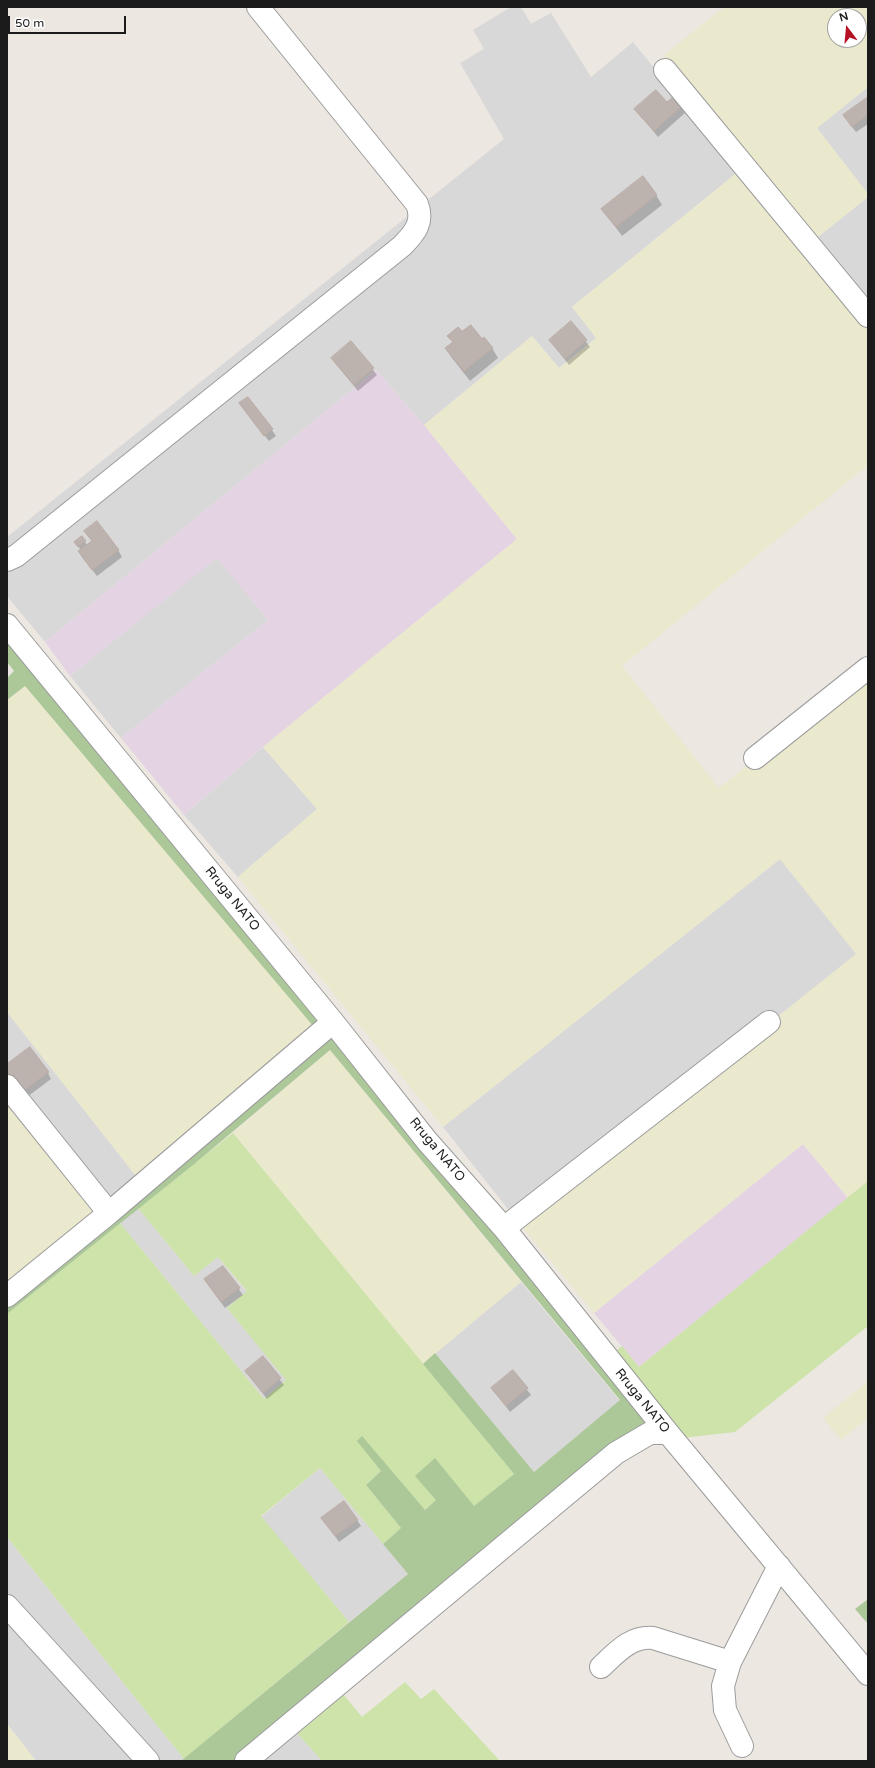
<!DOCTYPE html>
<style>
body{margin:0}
#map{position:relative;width:875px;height:1768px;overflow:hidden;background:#ece7e1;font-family:"Varela Round",sans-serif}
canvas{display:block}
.frame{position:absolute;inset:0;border:8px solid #1b1b1b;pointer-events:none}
.north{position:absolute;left:827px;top:8px;width:40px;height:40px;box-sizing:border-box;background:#fff;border:1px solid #a4a4a4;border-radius:50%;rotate:344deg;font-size:11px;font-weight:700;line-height:16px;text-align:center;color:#1b1b1b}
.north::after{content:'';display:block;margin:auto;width:14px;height:18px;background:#b61024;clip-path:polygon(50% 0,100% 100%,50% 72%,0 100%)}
.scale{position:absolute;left:8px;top:16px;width:118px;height:18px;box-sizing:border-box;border:2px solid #1b1b1b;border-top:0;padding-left:5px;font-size:12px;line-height:14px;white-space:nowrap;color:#1b1b1b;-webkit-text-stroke:3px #fff;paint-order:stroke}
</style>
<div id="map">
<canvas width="875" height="1768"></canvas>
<div class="frame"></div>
<div class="north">N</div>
<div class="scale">50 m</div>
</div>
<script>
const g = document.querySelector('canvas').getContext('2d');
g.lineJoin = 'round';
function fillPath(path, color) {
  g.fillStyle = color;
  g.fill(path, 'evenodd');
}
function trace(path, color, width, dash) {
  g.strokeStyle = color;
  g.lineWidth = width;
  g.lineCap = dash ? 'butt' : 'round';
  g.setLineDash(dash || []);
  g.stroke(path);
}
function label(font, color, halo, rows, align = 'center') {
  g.font = font + ' "Varela Round",sans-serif';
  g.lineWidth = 4;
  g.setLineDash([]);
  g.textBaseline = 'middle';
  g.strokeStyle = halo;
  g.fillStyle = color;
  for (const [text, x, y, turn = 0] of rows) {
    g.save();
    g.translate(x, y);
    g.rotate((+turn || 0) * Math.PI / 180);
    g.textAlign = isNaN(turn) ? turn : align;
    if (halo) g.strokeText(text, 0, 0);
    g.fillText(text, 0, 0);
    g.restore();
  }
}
fillPath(new Path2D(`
 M511 7H521L531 24 551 13 591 77 633 42 739 171 572 307 597 338 559 368 532 336 424 425 376 370 45 642 7 596V537L504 139 460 63 484 49 473 30Z
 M868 87V194L817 128Z
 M868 197V308L803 249Z
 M217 557 268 620 121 738 70 676Z
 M263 747 317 809 238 877 184 815Z
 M780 859 857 954 519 1223 443 1127Z
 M7 1012 140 1181 105 1211 7 1090Z
 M138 1208 194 1276 218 1257 247 1292 227 1308 287 1380 264 1399 120 1223Z
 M521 1282 620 1401 534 1472 435 1353Z
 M320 1468 408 1574 349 1622 261 1517Z
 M7 1537 184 1759 181 1761H36L7 1724Z
 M296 1732 322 1761H260Z`), '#d9d8d8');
fillPath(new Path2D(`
 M376 370 424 425 517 539 263 747 184 815 121 738 268 620 217 558 70 676 45 642Z
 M803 1144 848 1198 639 1367 594 1313Z`), '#e4d4e3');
fillPath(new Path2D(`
 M724 7H868V87L817 128 868 194V197L814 240 664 55ZM835 16H859V40H835Z
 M739 171 868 328V465L622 666 719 788 868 669V1181L848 1198 803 1144 594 1313 519 1223 856 954 780 859 443 1127 238 877 317 809 263 747 517 539 424 425 532 336 559 368 596 338 572 307Z
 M25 686 314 1027 140 1181 7 1012V700Z
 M330 1050 521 1282 423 1364 233 1133Z
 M7 1090 105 1211 7 1291Z
 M868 1381V1418L841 1440 823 1418Z
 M7 1724 36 1761H7Z`), '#eae8cd');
fillPath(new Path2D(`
 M233 1133 514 1474 474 1507 435 1459 436 1500 425 1510 358 1441 381 1471 366 1485 401 1528 383 1544 320 1468 261 1516 349 1622 184 1759 7 1537V1314L120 1223 264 1399 286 1380 227 1308 247 1291 218 1257 194 1276 138 1208Z
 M868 1181V1326L735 1432 682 1438 613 1353 622 1346 639 1367Z
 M405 1682 421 1699 434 1689 500 1761H322L296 1732 343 1694 362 1717Z`), '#cde3aa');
fillPath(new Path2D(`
 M7 638 326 1017 314 1027 25 686 7 700V678L14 671 7 662Z
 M328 1038 340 1039 651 1419 646 1428 236 1761H181L408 1574 383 1544 401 1528 366 1485 381 1471 357 1441 362 1436 425 1510 436 1500 415 1476 435 1458 474 1506 514 1474 423 1364 435 1353 534 1472 620 1400 330 1050 193 1165 7 1314V1303Z
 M868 1599V1624L855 1609Z`), '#acc899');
fillPath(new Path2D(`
 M674 98 685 113 658 137 635 109 667 104Z
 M868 99V124L856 132 848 122Z
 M656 195 662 205 622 236 602 209Z
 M571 322 590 347 569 365 550 340Z
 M462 333 482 340 492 348 498 358 470 381 452 358 446 349 453 343 449 336Z
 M351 342 377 375 358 391 332 359Z
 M244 410 272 430 276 436 269 441Z
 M86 531 118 550 122 557 97 576 83 558 79 552 81 550 77 545 82 537 87 545 92 541Z
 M7 1066 48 1073 51 1079 27 1097 7 1070Z
 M223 1267 243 1295 225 1308 205 1280Z
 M263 1358 284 1385 267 1399 246 1371Z
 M513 1371 531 1395 510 1412 492 1388Z
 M322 1518 357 1520 361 1526 339 1542Z`), '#0003');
const building = new Path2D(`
 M656 90 667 102 674 96 682 106 654 131 634 109Z
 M868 97V115L852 127 843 115Z
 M643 176 657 195 616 227 601 209Z
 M571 321 587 340 565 359 549 340Z
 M471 325 482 339 484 337 493 348 464 371 445 348 453 342 447 336 458 327 462 331Z
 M351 341 374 368 354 385 331 358Z
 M248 397 273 429 264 436 239 403Z
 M97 521 119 550 92 570 78 551 92 541 84 531Z
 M82 536 86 541 78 547 74 542Z
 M30 1047 49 1072 22 1092 7 1071V1064Z
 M223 1266 240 1288 221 1302 204 1279Z
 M263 1356 281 1378 263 1393 245 1371Z
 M513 1370 528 1388 506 1406 491 1388Z
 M344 1501 358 1520 335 1536 321 1518Z`);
fillPath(building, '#bcb2ae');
trace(building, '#bcaca5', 1);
const minor = new Path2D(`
 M665 70 868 316
 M7 560 16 556 402 246C415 233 424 222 417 204L258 7
 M7 625 333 1022 427 1141 504 1228 668 1433 868 1674
 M755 758 868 668
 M7 1086 109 1213
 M504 1228 769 1022
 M7 1296 109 1213 333 1022
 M7 1606 148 1761
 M601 1667C616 1653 630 1636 653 1638L730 1662
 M742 1746 725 1710 723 1686 730 1662 779 1566
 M246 1761 616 1453 650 1433H668`);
trace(minor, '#9c9c9c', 24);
trace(minor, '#fff', 22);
label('13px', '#1b1b1b', '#fff', [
 ["Rruga NATO",232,899,51],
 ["Rruga NATO",437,1150,50],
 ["Rruga NATO",642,1401,51]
]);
</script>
